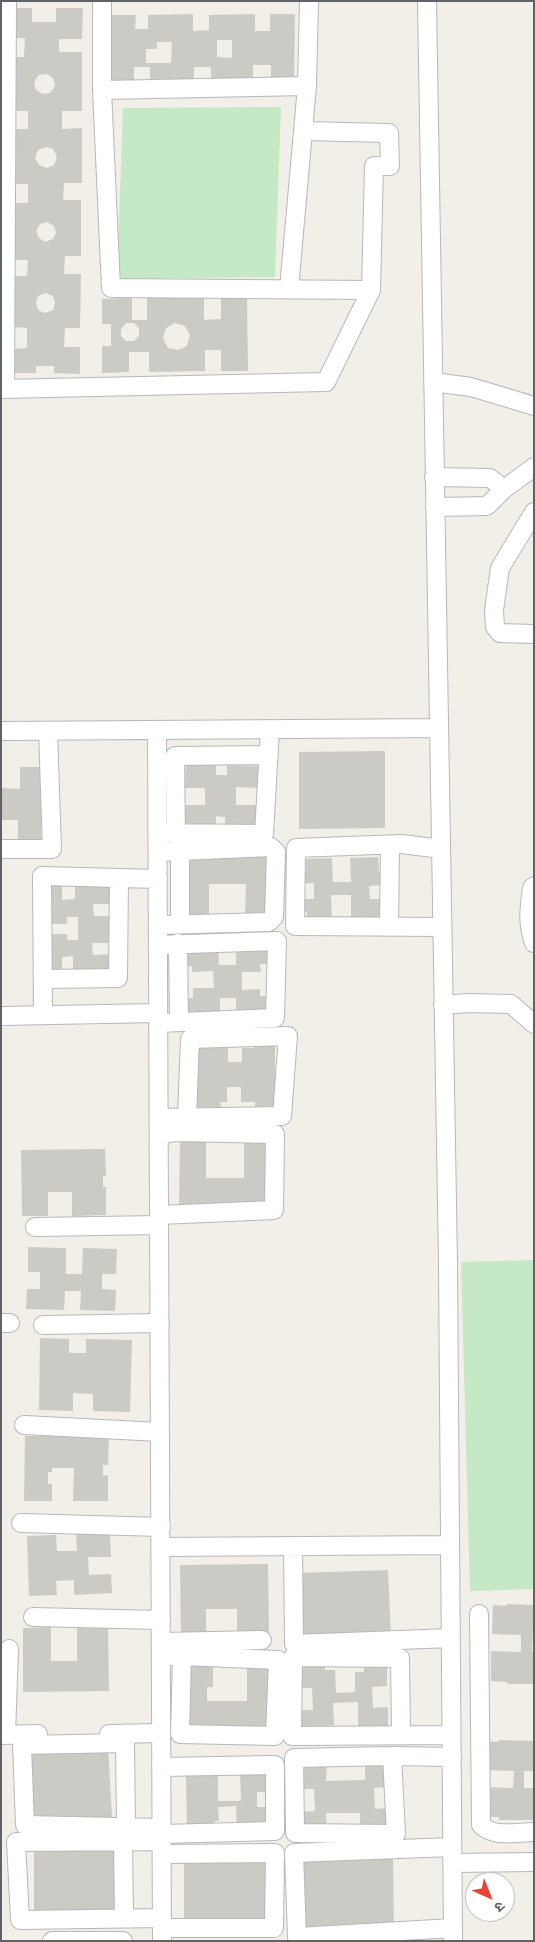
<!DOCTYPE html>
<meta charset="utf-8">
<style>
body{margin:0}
#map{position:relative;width:535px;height:1942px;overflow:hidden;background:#f1efe8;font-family:Ubuntu,"Noto Sans Devanagari",sans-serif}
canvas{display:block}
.frame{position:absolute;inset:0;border:2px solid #5f6368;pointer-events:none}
.north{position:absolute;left:465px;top:1872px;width:50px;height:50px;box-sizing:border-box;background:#fff;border:1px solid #bfc1c3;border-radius:50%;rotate:136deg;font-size:14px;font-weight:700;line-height:20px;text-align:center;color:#5f6368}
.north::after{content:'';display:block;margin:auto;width:18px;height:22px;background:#ea4335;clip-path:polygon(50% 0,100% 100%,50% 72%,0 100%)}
</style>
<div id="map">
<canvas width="535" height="1942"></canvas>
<div class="frame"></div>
<div class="north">उ</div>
</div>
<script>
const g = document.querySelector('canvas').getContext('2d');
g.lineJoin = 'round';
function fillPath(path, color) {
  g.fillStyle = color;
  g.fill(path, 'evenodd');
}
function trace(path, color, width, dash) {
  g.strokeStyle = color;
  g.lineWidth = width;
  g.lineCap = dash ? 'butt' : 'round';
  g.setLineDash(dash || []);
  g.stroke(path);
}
fillPath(new Path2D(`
 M281 107 275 277 117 279 123 108Z
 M534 1260V1589L470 1591 461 1262Z`), '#c5e8c5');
fillPath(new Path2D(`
 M8 8H32V22H56V8H83L82 39H59V52H82V111H62V129L82 128V183H64L63 200H81V256H65L64 274H81L80 328H65L64 347H80V374L54 373V366H36V373H11L12 349 27 348V328L12 327V276H27L28 260H12L13 203H28V184H13V129H28V111H13V57H24L25 38H8ZM47 74 53 78 55 86 50 93 43 94 36 90 34 82 39 75ZM46 147 53 149 57 157 54 165 47 168 39 165 35 158 38 150ZM47 222 54 226 56 233 53 239 45 242 39 238 36 231 40 224ZM46 293 53 296 55 303 53 310 45 313 38 310 36 303 38 296Z
 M193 14V31L209 30V15L255 14V31H270V14H295L294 82H271V65H253V82L211 83V67H194V83H150V67H134V83H107V15H136L135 29H148V15ZM217 40H232V58L217 57ZM157 42H172L171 63H146V49H157Z
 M204 297V320L221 319V297H247L248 371H221V350H205V371L149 372V352H129V372L102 373V346H111V324H102V299L132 298V320H147V298ZM126 323H134L139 328V336L134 341H126L121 336V329ZM175 323 185 326 190 335 187 346 178 350 168 348 163 338 166 328Z
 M385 751V828L299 829V752Z
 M186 764 216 765V775H227V765L262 766 261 788 236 787V805H261L260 831 225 830V817L216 816V830H184L185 805H205V788H185Z
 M20 767H41V840L18 839V820H1V788L20 789Z
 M185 854 269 855 268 914H245L246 884H209V914H184Z
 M378 857 379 872H383V885L369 886 370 899H383L384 909H379V922L351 923V895H331L332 924H307V912H301V899H314V883L301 884 300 872H306V859L332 858 333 882H351L350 858Z
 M75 885H113V904H93L94 916H113V943H92L93 955 113 954V973L73 974V956L62 957V974H46V934H67V940H78V917H67V924H46L45 886H62V900L75 899Z
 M218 948 219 965H236V948H269V964H260L261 972H242V990L260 989V996H270V1011L236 1012V998H220V1012H185V998H193V988H214L213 971 192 972V966L184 967V949Z
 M193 1044H220V1048H228V1062H242V1048H254V1044H275V1106L255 1107V1102H241V1087H227V1102H220L221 1107H194Z
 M180 1140H206V1178H244V1140H268V1209H179Z
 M105 1149 106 1176H103V1187H106V1215L72 1216V1192H48V1216H22L21 1150Z
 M28 1247 66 1248V1274H82L83 1248 117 1249 116 1274H102V1289L116 1290 115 1311 80 1310 81 1291H65L64 1310 26 1309 27 1289H40V1272H28Z
 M40 1338 69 1339V1353H86V1339L132 1340 130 1412 93 1411V1394L73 1393V1411L39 1410Z
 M25 1436H109L108 1465H103V1476L108 1475V1501H73L74 1468H52V1472H48V1484H52V1501H24Z
 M110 1533 111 1557H88L89 1575 111 1574 112 1593 74 1595V1580L56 1581 57 1595 29 1596 27 1536 56 1535 57 1551H77L76 1534Z
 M268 1564 269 1633H237V1609H206V1633L181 1634 180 1565Z
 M388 1570 391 1637 302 1640 300 1573Z
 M507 1604 534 1605 532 1652H534V1684H507V1682L491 1681V1651L521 1652V1635L492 1634 493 1605 506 1606Z
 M108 1626 109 1691 23 1692V1628L51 1627V1661H77V1627Z
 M387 1661V1686L372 1687 373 1708 388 1707V1730L358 1731V1702L333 1703 334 1725 325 1726V1730L300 1731V1710H313L312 1688H299V1663H325V1670H335L336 1693 355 1692V1672H364V1662Z
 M184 1664H213V1687H207V1701H247V1664H273V1731H183Z
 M499 1740 534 1741V1771H524V1788H534V1820H499V1817H483V1787L513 1788 514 1771 484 1770 485 1741 498 1742Z
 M108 1745 112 1818 30 1822 27 1749Z
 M389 1762V1787L374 1788 375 1809 389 1808 390 1831 360 1832V1813H326L327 1831 302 1832V1812L315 1811 314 1789H301V1765L327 1764 326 1781 365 1780V1763Z
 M271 1768 272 1792H257V1807H272V1828L237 1829 236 1806 218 1807 219 1821H214V1829H187L186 1770 218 1769V1801H241L240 1769Z
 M117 1847 118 1912 34 1913V1848Z
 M184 1856H271V1925L184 1926Z
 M393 1856 394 1929 303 1930V1857Z`), '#cccac5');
const street = new Path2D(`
 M427 1 448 1263 453 1941
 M307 86 309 1
 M102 90V1
 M303 131 389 133 390 166H374L371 290
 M433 382 471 387 534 406
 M1 389 326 382 371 290 111 288 102 90 307 86 289 289
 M5 389 7 1
 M434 477 490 478 504 489
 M435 507 487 506 504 489 534 467
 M534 512 500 568 494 610 495 627 500 633 534 634
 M157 730 162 1941
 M1 731 439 728
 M158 833 264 834 270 730
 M176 833 175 756 269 755
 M1 849H52L48 731
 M441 849 402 844 296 848 295 926 442 927
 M158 852 271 847 276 852 274 917 269 922 158 925
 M534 886 532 888C529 911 527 921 534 943
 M180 924V851
 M389 927 390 845
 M178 943 179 1022
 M158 945 277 941 275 1018 159 1023
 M43 979 118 978 119 879
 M443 1005 469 1003 511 1004 534 1024
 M43 1015 42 876 158 879
 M1 1016 158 1013
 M159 1118 282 1116 288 1036 190 1039 187 1117
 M159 1134 177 1132 275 1134 274 1210 160 1215
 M35 1227 159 1225
 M1 1323H10
 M43 1325 160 1323
 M24 1425 160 1432
 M21 1523 161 1527
 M293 1546 294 1644 451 1638
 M161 1547 450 1545
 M479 1614 481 1825C494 1838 517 1832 534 1832
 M33 1617 161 1620
 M161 1642 262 1640
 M161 1656H182L180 1734 275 1736 278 1660 182 1656
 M109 1734 161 1733
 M401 1734 400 1658 293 1657 292 1736 451 1735
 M1 1735 38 1734
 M6 1735 9 1649
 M392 1756 396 1834 295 1833 294 1758 392 1756 452 1757
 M161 1767 275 1765V1831L162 1834
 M126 1826 125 1743 22 1745 25 1825 162 1828
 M123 1841 124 1918
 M452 1847 294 1853 297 1937 453 1928
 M452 1863 534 1862
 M162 1918 20 1920 16 1842 162 1841
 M162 1928H274L275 1853 162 1854
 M52 1941H123`);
trace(street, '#b5b8bc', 20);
trace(street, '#fff', 18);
</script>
